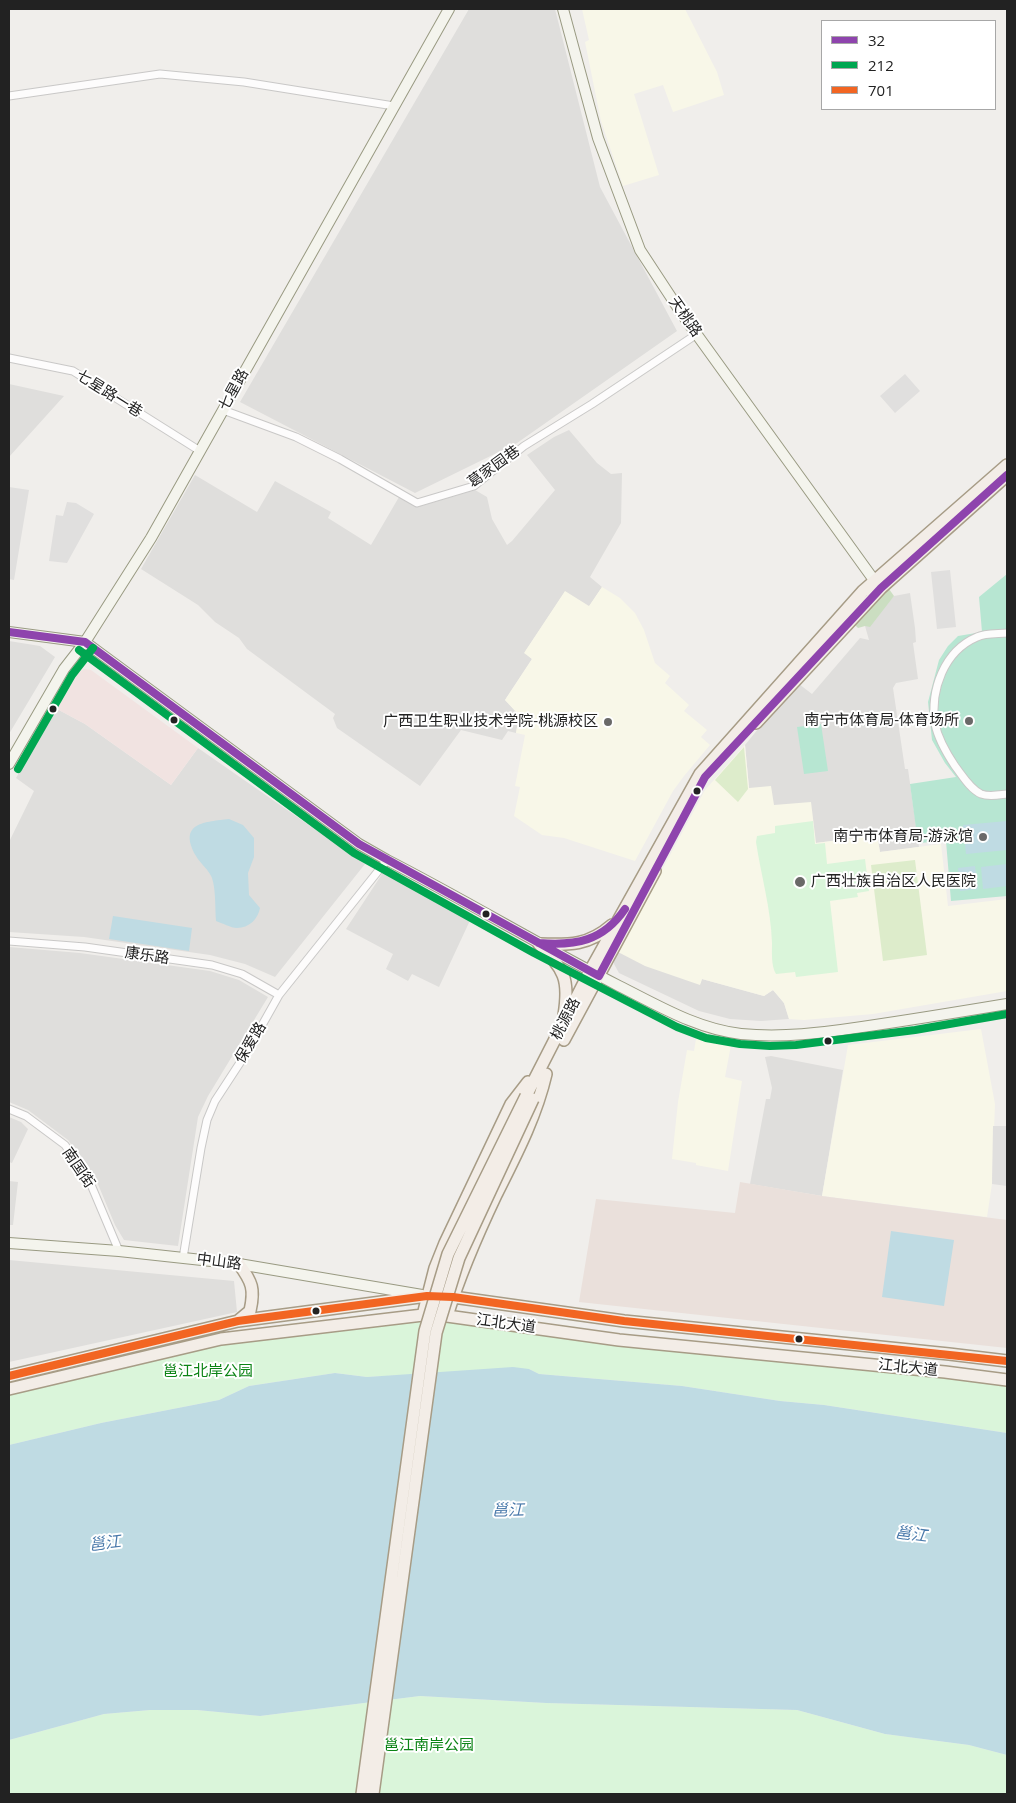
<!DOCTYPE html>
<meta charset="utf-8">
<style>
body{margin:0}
#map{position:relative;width:1016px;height:1803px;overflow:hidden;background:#f0eeeb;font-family:"Open Sans",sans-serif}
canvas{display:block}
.frame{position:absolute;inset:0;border:10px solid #222;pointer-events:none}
.legend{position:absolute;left:821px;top:20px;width:175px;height:90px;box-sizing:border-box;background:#fff;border:1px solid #a7a7a7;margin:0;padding:6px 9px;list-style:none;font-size:15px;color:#222}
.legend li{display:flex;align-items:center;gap:10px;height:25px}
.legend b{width:25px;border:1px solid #a7a7a7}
</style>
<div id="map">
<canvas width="1016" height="1803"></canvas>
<div class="frame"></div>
<ul class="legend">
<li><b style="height:6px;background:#8e44ad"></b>32</li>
<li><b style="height:6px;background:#00a651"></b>212</li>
<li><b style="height:6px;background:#f26522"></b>701</li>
</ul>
</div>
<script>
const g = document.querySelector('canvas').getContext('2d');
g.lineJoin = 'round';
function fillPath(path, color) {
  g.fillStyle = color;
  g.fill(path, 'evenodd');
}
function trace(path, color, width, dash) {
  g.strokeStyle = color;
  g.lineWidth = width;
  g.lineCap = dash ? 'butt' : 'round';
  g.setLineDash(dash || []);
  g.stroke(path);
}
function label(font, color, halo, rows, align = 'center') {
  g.font = font + ' "Open Sans","Noto Sans SC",sans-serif';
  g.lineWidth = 4;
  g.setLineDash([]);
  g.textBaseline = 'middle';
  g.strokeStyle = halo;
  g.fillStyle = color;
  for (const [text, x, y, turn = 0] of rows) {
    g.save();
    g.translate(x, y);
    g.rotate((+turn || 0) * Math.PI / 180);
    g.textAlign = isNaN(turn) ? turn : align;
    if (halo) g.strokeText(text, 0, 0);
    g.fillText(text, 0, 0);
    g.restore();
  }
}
fillPath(new Path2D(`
 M469 9H555L600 187 677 331 517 443 415 493 240 402Z
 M9 384 64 396 9 457Z
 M569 430 597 463 611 474 622 473 621 523 590 577 602 587 589 607 565 592 525 652 532 659 505 700 519 715 516 733 508 731 502 740 461 730 420 786 337 728 333 718 335 714 247 649 239 638 215 622 198 605 141 569 195 475 257 512 275 481 331 512 328 518 371 545 399 497 417 507 475 490 487 497 492 519 507 545 512 541 555 490 527 455 554 437Z
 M910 593 915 628 916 642 913 643 918 679 896 683 893 688 905 769H908L919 847 880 852 877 835 816 843 774 805 749 788 745 745 780 702 799 684 812 694 860 638 869 640 865 626 894 596Z
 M9 641 40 646 55 657 9 734Z
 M57 709 85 724 171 785 198 748 365 864 275 977 245 964 210 955 84 937 9 932V842L34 791 16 778Z
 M386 868 473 914 439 987 412 974 408 981 386 969 393 954 346 929Z
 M9 947 80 953 210 971 239 980 268 997 208 1096 198 1117 178 1246 124 1240 115 1225 95 1177 68 1140 28 1110 9 1102Z
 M618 952 700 984 702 979 764 996 773 990 784 1003 789 1019 761 1021 730 1019 699 1011 619 973 614 964V959Z
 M771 1056 843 1070 822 1196 750 1184 766 1099H770L772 1088 765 1057Z
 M9 1117 21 1122 28 1129 12 1163 9 1162Z
 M9 1181 18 1182 13 1225H9Z
 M9 1260 234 1281 237 1312 9 1362Z`), '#dfdedc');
fillPath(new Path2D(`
 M84 669 91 670 198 748 171 785 85 724 57 709 78 673Z`), '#f1e3e1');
fillPath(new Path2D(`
 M582 9H685L717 72 724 95 673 112 663 85 634 94 659 175 623 186 601 121 585 42 589 40Z
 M602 587 620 598 635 613 644 630 655 663 670 676 665 683 689 705 684 711 707 730 701 737 710 745 684 776 673 791 635 861 564 838 542 835 514 816 520 787 515 786 525 735 516 733 519 715 505 700 532 659 524 653 565 591 589 606Z
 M745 745 749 788 771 786 774 805 811 802 816 843 877 835 880 852 941 844 948 906 1007 899V991L873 1014 804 1020 789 1019 784 1003 773 990 764 996 702 979 700 985 645 966 618 952 705 790Z
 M981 1029 995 1104 992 1184 987 1217 822 1196 848 1045Z
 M697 1033 731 1045 725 1077 742 1081 728 1171 696 1165V1163L672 1159 678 1102 687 1050 694 1051Z`), '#f8f7e8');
fillPath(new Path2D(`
 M740 1182 822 1196 1007 1220V1348L579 1302 596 1199 735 1213Z`), '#eae0db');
fillPath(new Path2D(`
 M744 747 748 789 738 802 715 780Z
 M915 860 927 955 883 961 871 865Z`), '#ddeccb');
fillPath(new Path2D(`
 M889 589 894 596 870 627 865 626 858 628 854 624 878 597Z`), '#cbdec1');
fillPath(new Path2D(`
 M813 821 815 844 825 843 827 864 865 859 869 891 857 893 858 897 830 901 838 972 796 977 795 972 776 974C771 966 772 952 772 943 771 909 761 875 756 842L757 836 775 833V826Z
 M423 1315 1007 1380V1433L824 1405 780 1401 682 1386 539 1374 529 1369 367 1377 335 1373 249 1386 219 1400 101 1423 9 1445V1389L221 1339Z
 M420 1696 546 1703 797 1710 885 1734 969 1745 1007 1755V1794H9V1740L104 1714 150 1710H197L260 1716Z`), '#daf5da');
fillPath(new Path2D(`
 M1007 574V896L951 901 946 841 918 843 910 784 956 777 945 763 932 740 928 702 939 660 948 646 958 636 982 632 979 597Z
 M821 724 828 771 804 774 797 727Z`), '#b7e6d2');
fillPath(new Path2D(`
 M905 374 920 391 895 413 880 396Z
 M9 487 29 490 14 580 9 579Z
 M67 502 76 503 94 514 67 563 49 561 56 515 63 516Z
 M950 570 956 627 937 629 931 572Z
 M993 1126H1007V1186L992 1184Z`), '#e0dfde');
fillPath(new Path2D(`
 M229 819 243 825 254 838V857L248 873 249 895 260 908C258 919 249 928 237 928 231 928 222 923 216 921 215 909 216 890 212 878 209 870 200 863 196 856 177 822 206 822 229 819Z
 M1007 821V850L966 854 963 825Z
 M1007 864V886L983 889 981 867Z
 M975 866 978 889 960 891 958 868Z
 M113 916 192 928 189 951 109 939Z
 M891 1231 954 1240 944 1306 882 1297Z
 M513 1367 529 1369 539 1374 682 1386 780 1401 824 1405 1007 1433V1755L969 1745 885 1734 797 1710 546 1703 420 1696 260 1716 197 1710H150L104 1714 9 1740V1445L101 1423 219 1400 249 1386 335 1373 367 1377Z`), '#bfdbe3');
const street = new Path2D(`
 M9 96 160 74 244 82 394 106
 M9 358 73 371 200 451
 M223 410 296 437 340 459 417 503 474 486 524 446 592 404 697 334
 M1007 633C998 634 985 633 977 637 944 651 930 690 935 724 938 738 947 754 955 766 962 775 970 789 981 794 989 797 998 795 1007 794
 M9 941 85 947 212 965 242 974 279 995
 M9 1109 26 1116 65 1145 89 1180 119 1251
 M183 1258 201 1148 207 1120 215 1101 247 1052 279 995 387 860`);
const secondary = new Path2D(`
 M563 9 598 138 640 250 682 314 879 587
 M9 632 85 642 359 844 387 860C465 900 541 946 619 986 659 1006 697 1029 741 1034 782 1038 822 1033 862 1027 910 1020 959 1012 1007 1004
 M9 764 64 669 85 642 151 538 449 9
 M9 1243 119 1251 239 1264 422 1295`);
const primary = new Path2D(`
 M756 723 881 588 1004 478
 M539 944C564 970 570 978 564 1015
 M539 944C569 945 588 946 612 925
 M564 1040 655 871
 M526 1096 590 971 700 774 863 591 1007 465
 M423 1315 435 1268 445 1243 511 1104 528 1082
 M447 1316C460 1274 477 1235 496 1195 516 1155 536 1117 546 1074
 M238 1321 250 1311C255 1289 252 1282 239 1264
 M9 1376 238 1321 427 1296 453 1297 624 1321 949 1354 1007 1361
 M9 1389 221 1339 423 1315 447 1316 619 1340 945 1372 1007 1380`);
trace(street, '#c9c8c7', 9);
trace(secondary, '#999a82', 12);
trace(primary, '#a79c86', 14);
trace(street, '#fdfcfc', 7);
trace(secondary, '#f4f4ed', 10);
trace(primary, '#f3ede7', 11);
const primaryBridge = new Path2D(`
 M362 1794 425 1331 448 1254 526 1096
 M373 1794 436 1333 459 1258 533 1099`);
trace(primaryBridge, '#a79c86', 14, []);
trace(primaryBridge, '#f3ede7', 11);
trace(new Path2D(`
 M9 632 85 642 359 844 599 976 705 777 881 588 1007 475
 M539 943C576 946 603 941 625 909`), '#8e44ad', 8);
trace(new Path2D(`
 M79 650 354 853 534 953 677 1027 706 1038 740 1044 770 1046 796 1045 915 1030 1007 1014
 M18 769 72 675 93 648`), '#00a651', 8);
trace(new Path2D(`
 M9 1376 238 1321 427 1296 453 1297 624 1321 1007 1361`), '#f26522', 8);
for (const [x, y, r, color] of [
 [53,709,4.5,"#222"],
 [174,720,4.5,"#222"],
 [969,721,5,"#6a6968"],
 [608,722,5,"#6a6968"],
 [697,791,4.5,"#222"],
 [983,837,5,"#6a6968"],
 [800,882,6,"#6a6968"],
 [486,914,4.5,"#222"],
 [828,1041,4.5,"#222"],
 [316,1311,4.5,"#222"],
 [799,1339,4.5,"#222"]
]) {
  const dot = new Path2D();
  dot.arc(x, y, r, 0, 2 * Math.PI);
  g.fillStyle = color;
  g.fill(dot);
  trace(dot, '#fff', 2);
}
label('15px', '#222', '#fff', [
 ["天桃路",685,317,55],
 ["七星路",234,390,-61],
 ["七星路一巷",109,394,32],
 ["葛家园巷",494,467,-36],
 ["康乐路",147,956,8],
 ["桃源路",566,1019,-63],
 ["保爱路",251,1043,-59],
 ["南国街",78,1168,56],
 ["中山路",219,1262,7],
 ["江北大道",506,1324,8],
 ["江北大道",908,1368,6]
]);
label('15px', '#222', '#fff', [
 ["南宁市体育局-体育场所",959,721],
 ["广西卫生职业技术学院-桃源校区",598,722],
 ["南宁市体育局-游泳馆",973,837],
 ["广西壮族自治区人民医院",811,882,"left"]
], 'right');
label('15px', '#0c8416', '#fff', [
 ["邕江北岸公园",208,1372],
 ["邕江南岸公园",429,1746]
]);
label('italic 16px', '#4a7aab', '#fff', [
 ["邕江",508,1511,-1],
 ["邕江",911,1535,7],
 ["邕江",105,1544,-7]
]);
</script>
